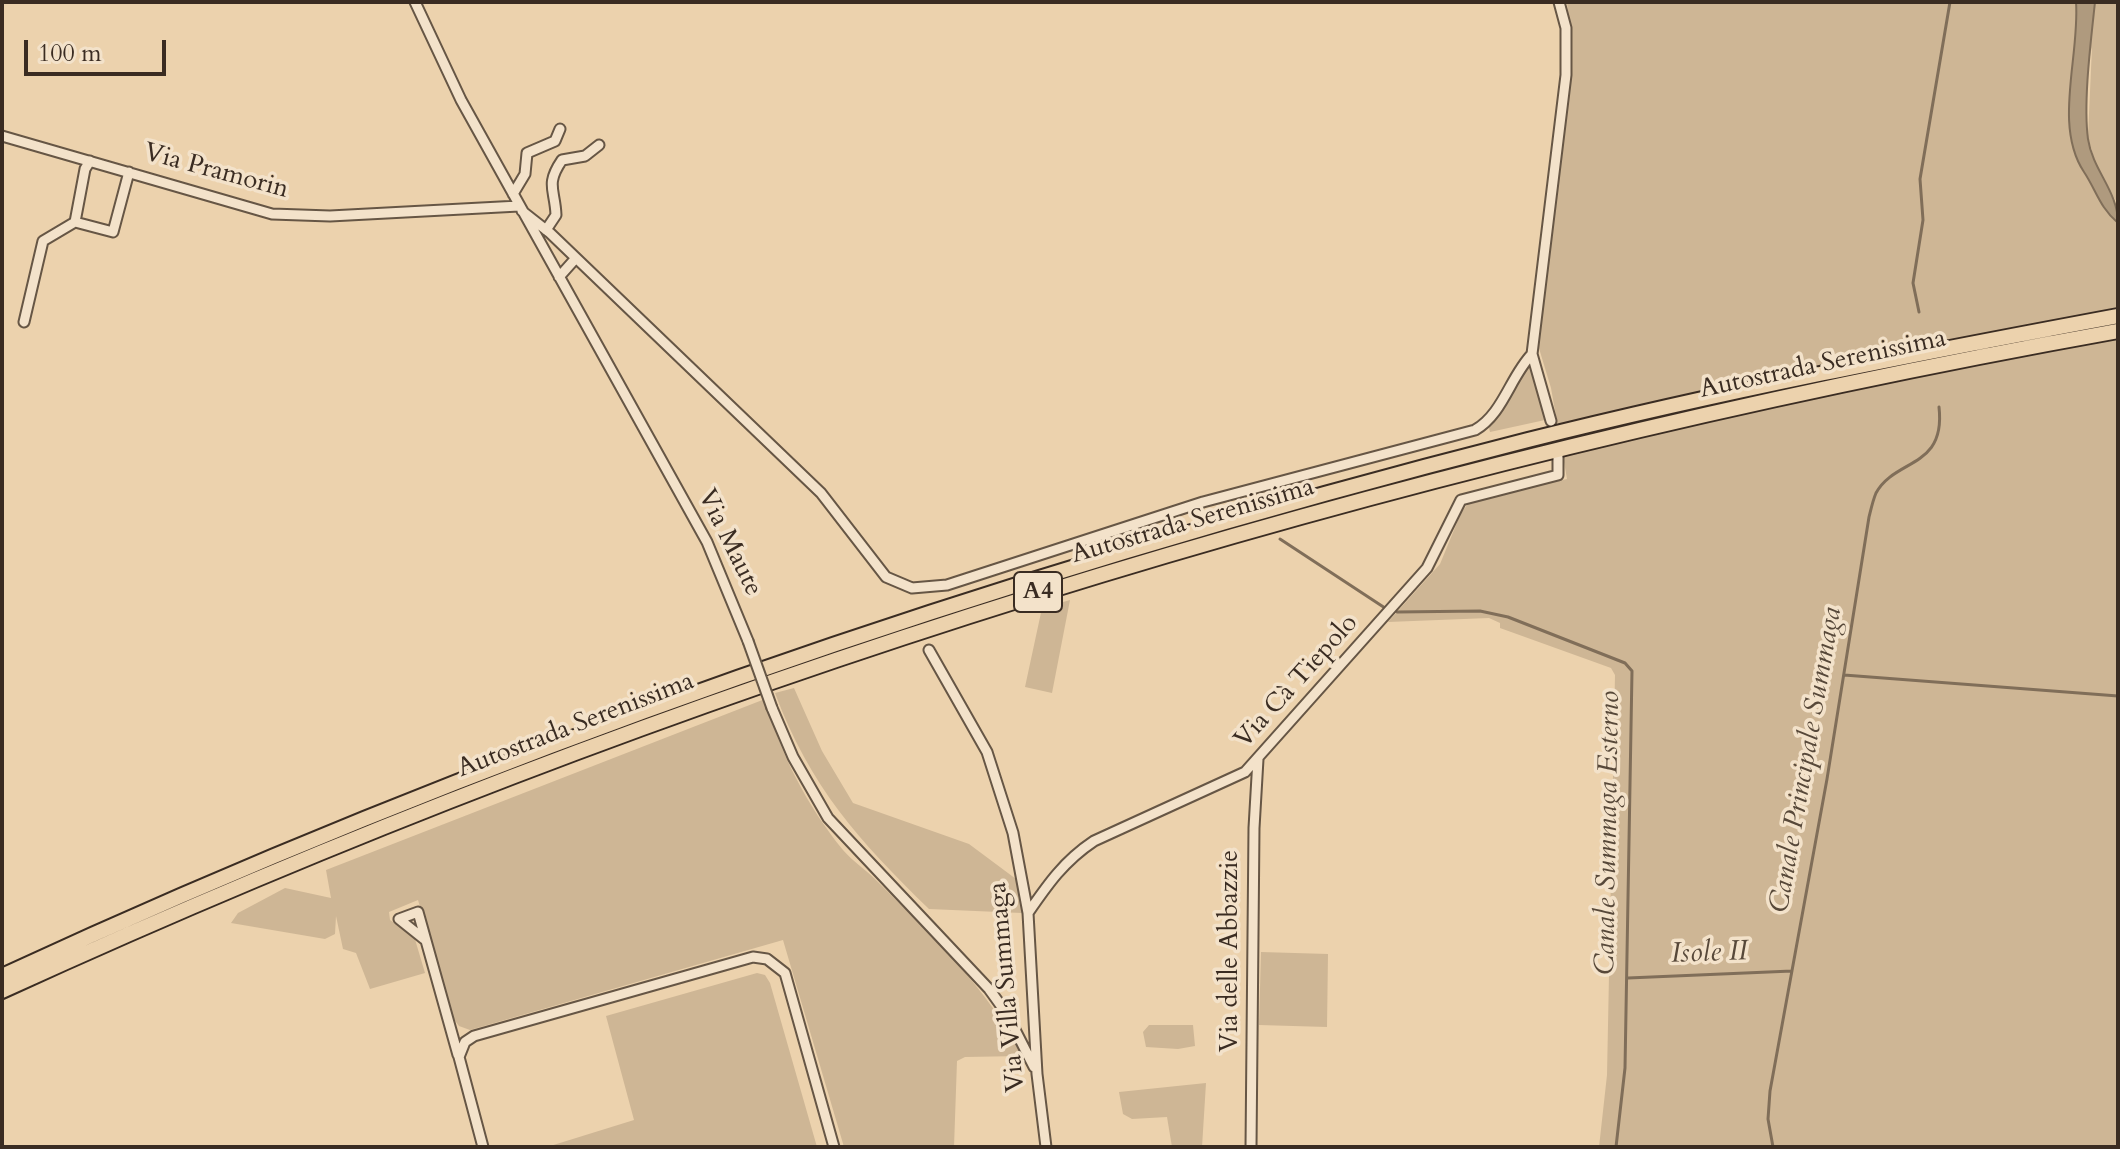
<!DOCTYPE html>
<meta charset="utf-8">
<style>
body{margin:0}
#map{position:relative;width:2120px;height:1149px;overflow:hidden;background:#ecd2ad;font-family:Cardo,serif}
canvas{display:block}
.frame{position:absolute;inset:0;border:4px solid #3a2c22;pointer-events:none}
.scale{position:absolute;left:24px;top:40px;width:142px;height:36px;box-sizing:border-box;border:4px solid #3a2c22;border-top:0;padding-left:10px;font-size:24px;line-height:28px;white-space:nowrap;color:#3a2c22;-webkit-text-stroke:6px #f3e2ca;paint-order:stroke}
</style>
<div id="map">
<canvas width="2120" height="1149"></canvas>
<div class="frame"></div>
<div class="scale">100 m</div>
</div>
<script>
const g = document.querySelector('canvas').getContext('2d');
g.lineJoin = 'round';
function fillPath(path, color) {
  g.fillStyle = color;
  g.fill(path, 'evenodd');
}
function trace(path, color, width, dash) {
  g.strokeStyle = color;
  g.lineWidth = width;
  g.lineCap = dash ? 'butt' : 'round';
  g.setLineDash(dash || []);
  g.stroke(path);
}
function label(font, color, halo, rows, align = 'center') {
  g.font = font + ' Cardo,serif';
  g.lineWidth = 7;
  g.setLineDash([]);
  g.textBaseline = 'middle';
  g.strokeStyle = halo;
  g.fillStyle = color;
  for (const [text, x, y, turn = 0] of rows) {
    g.save();
    g.translate(x, y);
    g.rotate((+turn || 0) * Math.PI / 180);
    g.textAlign = isNaN(turn) ? turn : align;
    if (halo) g.strokeText(text, 0, 0);
    g.fillText(text, 0, 0);
    g.restore();
  }
}
fillPath(new Path2D(`
 M1567 2H2118V204L2097 170 2088 136 2092 47 2074 128 2118 215V1147H1599L1607 1075 1615 675 1611 668 1500 628V623L1489 618 1388 622 1440 564 1461 513 1470 501 1567 479 1551 388 1538 345 1570 36Z
 M1527 367H1531L1547 415 1545 420 1490 432 1489 428Z
 M1070 600 1052 693 1025 687 1042 608Z
 M794 688 822 751 853 803 969 844 1016 879 1022 913 929 909C859 841 810 787 775 693Z
 M765 699C780 753 807 806 843 850 853 862 868 871 879 883 933 937 987 987 1022 1056L965 1057 957 1061 954 1147H844L783 940 470 1030 459 1026 453 1018 418 900 389 912 390 920 414 936 425 973 370 989 356 953 343 949 336 916 335 934 325 939 231 923 238 913 285 888 331 898 326 870Z
 M1261 952 1328 954 1327 1027 1259 1025Z
 M757 973 765 975 770 983 817 1147H547L634 1120 606 1016Z
 M1149 1025H1193L1195 1046 1178 1049 1146 1047 1143 1032Z
 M1206 1083 1202 1147H1172L1167 1117 1132 1119 1123 1114 1119 1092Z`), '#ceb695');
const water = new Path2D(`
 M2076 2H2095C2091 40 2083 102 2088 139 2093 171 2118 191 2118 223 2100 208 2096 190 2084 172 2053 125 2080 56 2076 2Z`);
fillPath(water, '#af9a7e');
trace(water, '#806e59', 2);
trace(new Path2D(`
 M1919 312 1913 283 1923 220 1920 179 1950 2
 M1280 539 1385 608
 M1397 612 1480 611 1508 617 1625 663 1632 671 1625 1068 1616 1147
 M1844 675 2118 696
 M1628 978 1792 971
 M1773 1147 1768 1119 1770 1091 1827 779 1869 517C1871 509 1873 500 1876 493 1895 458 1946 469 1939 407`), '#806e59', 3);
const minor = new Path2D(`
 M415 2 461 100 707 542 748 641
 M2 136 272 214 330 216 519 206
 M90 161 85 169 75 222 113 232 129 172
 M513 194 525 174 527 153 555 141 560 129
 M522 211 550 233 821 493 886 577 912 588 947 585 1203 502 1475 430C1503 414 1510 377 1532 354
 M546 230 556 215C555 189 545 185 562 160L585 156 599 145
 M559 277 576 258
 M24 322 43 241 75 222
 M1551 421 1532 354 1566 75V28L1559 2
 M929 650 987 752 1013 833 1028 913 1037 1074 1046 1147
 M772 708 793 757 828 818 989 989 1007 1014 1034 1067
 M1028 913C1048 884 1064 861 1094 841L1245 772 1427 568 1461 500 1558 475V457
 M399 919 418 912 458 1055
 M399 919 424 939
 M483 1147 459 1057 465 1042 474 1036 753 957 767 959 785 973 834 1147
 M1251 1147 1254 828 1258 759`);
const highway = new Path2D(`
 M2 976C492 749 1004 573 1528 440 1723 391 1920 353 2118 316
 M2 991C677 682 1387 462 2118 331`);
trace(minor, '#665645', 13);
trace(highway, '#3a2c22', 18);
trace(minor, '#f3e2ca', 9);
trace(highway, '#ecd2ad', 14);
const minorBridge = new Path2D(`
 M748 641 772 708`);
trace(minorBridge, '#665645', 13, []);
trace(minorBridge, '#f3e2ca', 9);
for (const [x, y, w] of [
 [1038,592,48]
]) {
  const box = new Path2D();
  box.roundRect(x - w / 2, y - 20, w, 40, 6);
  g.fillStyle = '#f3e2ca';
  g.fill(box);
  trace(box, '#3a2c22', 2);
}
label('bold 24px', '#3a2c22', null, [
 ["A4",1038,592]
]);
label('26px', '#3a2c22', '#f3e2ca', [
 ["Via Pramorin",216,172,15],
 ["Autostrada Serenissima",1823,365,-12],
 ["Autostrada Serenissima",1193,522,-16],
 ["Via Maute",729,543,64],
 ["Via Cà Tiepolo",1297,682,-48],
 ["Autostrada Serenissima",576,726,-21],
 ["Via delle Abbazzie",1231,951,-90],
 ["Via Villa Summaga",1008,987,-95]
]);
label('italic 28px', '#574839', '#f3e2ca', [
 ["Canale Principale Summaga",1807,760,-80],
 ["Canale Summaga Esterno",1609,833,-89],
 ["Isole II",1709,954,-2]
]);
</script>
